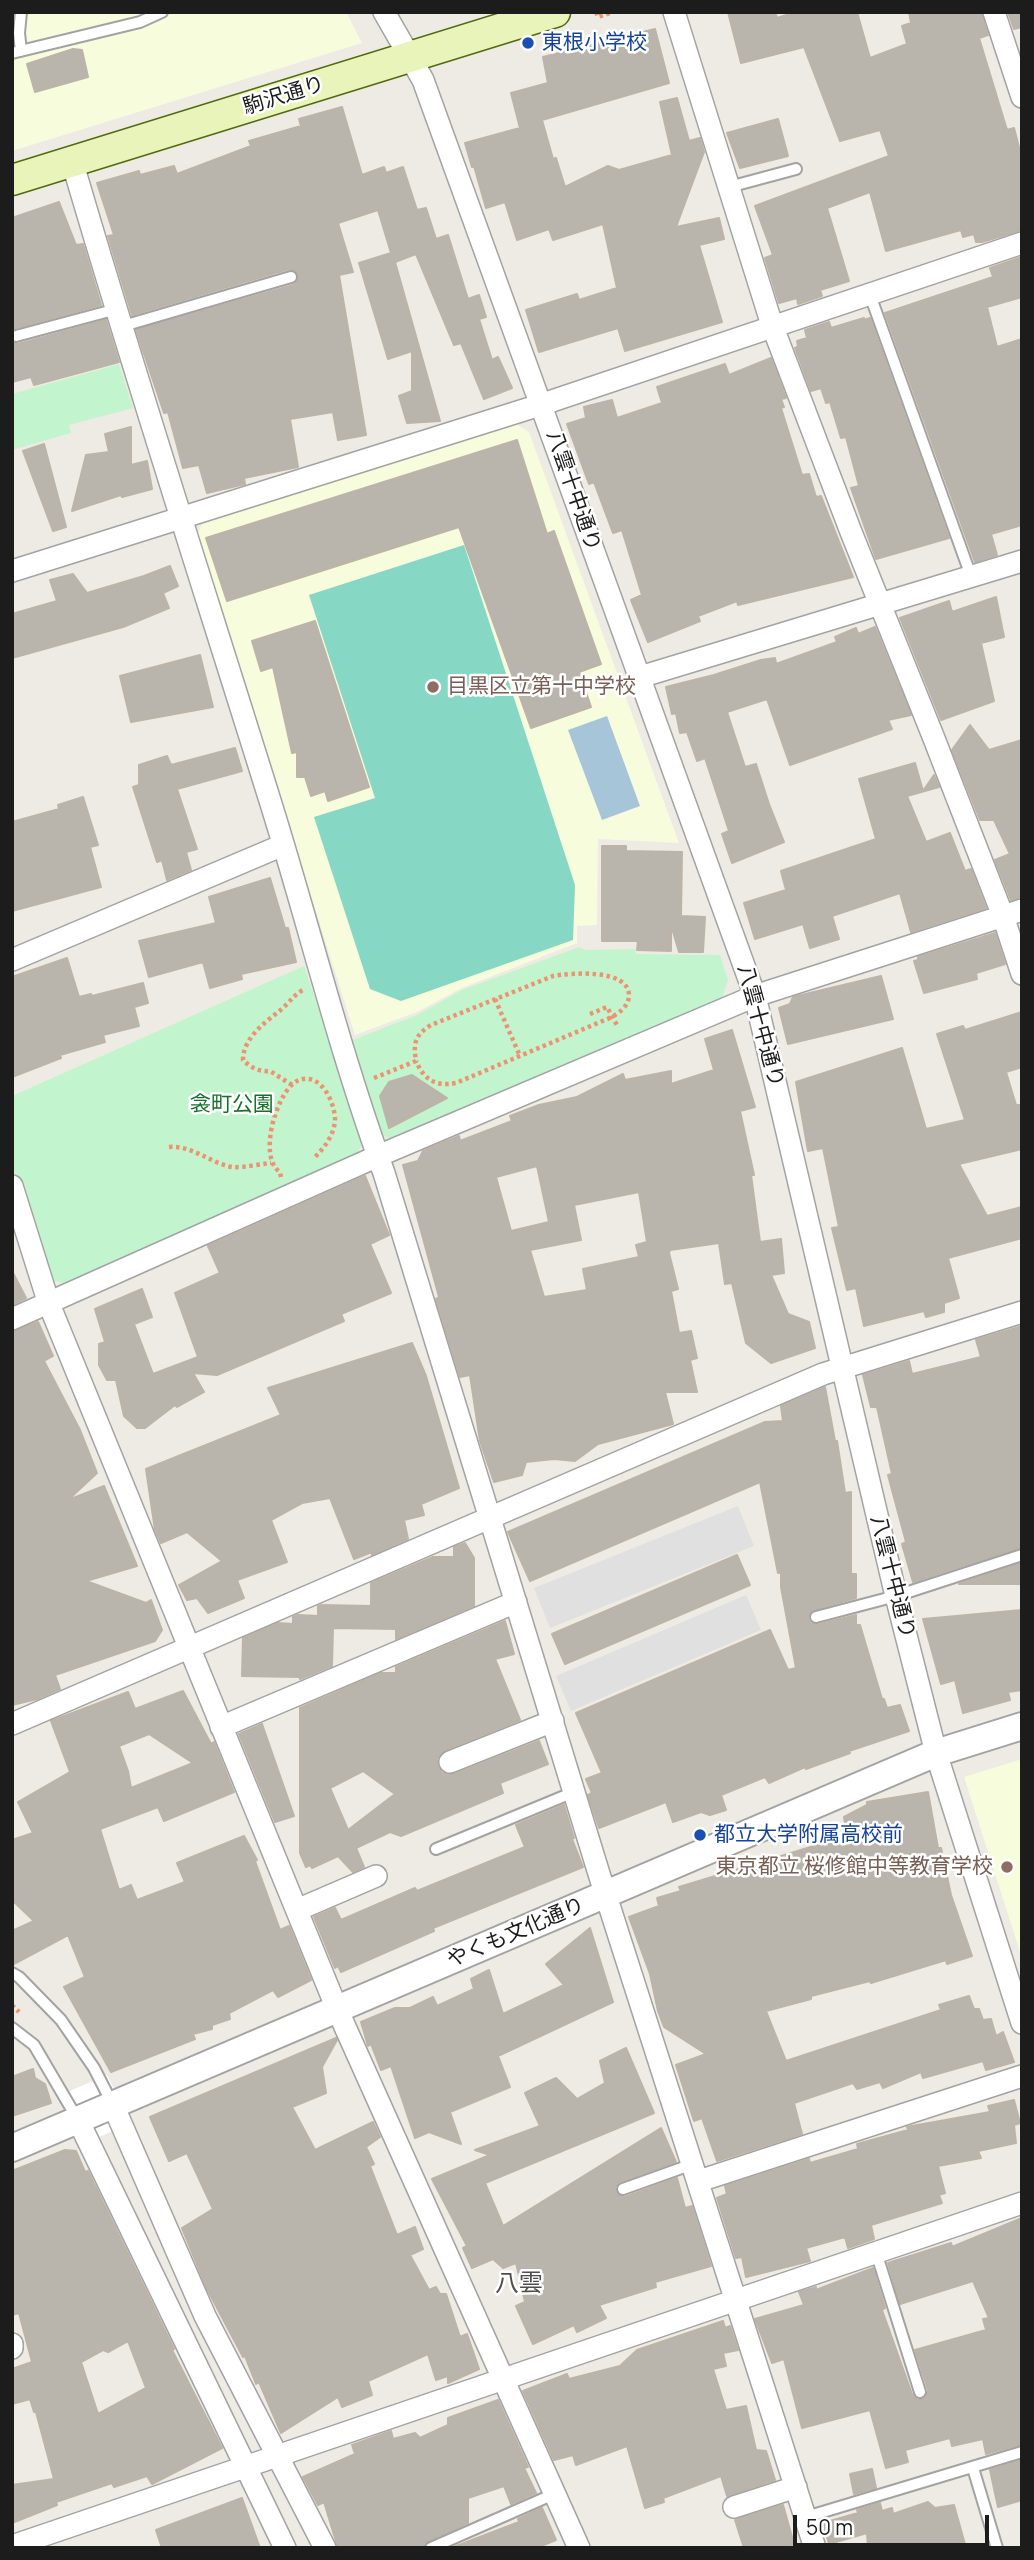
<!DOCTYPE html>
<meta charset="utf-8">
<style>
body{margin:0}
#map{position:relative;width:1034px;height:2560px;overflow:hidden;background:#edebe3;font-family:Manrope,sans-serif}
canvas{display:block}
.frame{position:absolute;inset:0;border:14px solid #1c1c1c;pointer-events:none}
.scale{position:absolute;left:793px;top:2515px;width:196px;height:32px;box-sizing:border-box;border:4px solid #1c1c1c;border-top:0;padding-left:9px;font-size:21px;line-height:24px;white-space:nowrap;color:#1c1c1c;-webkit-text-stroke:5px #fff;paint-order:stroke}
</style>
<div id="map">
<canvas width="1034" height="2560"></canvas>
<div class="frame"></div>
<div class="scale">50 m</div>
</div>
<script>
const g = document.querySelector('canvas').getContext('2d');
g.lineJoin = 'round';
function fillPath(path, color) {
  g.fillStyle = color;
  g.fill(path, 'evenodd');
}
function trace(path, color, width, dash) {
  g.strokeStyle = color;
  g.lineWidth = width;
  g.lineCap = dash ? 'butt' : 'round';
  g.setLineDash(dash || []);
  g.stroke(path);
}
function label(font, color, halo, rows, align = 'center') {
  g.font = font + ' Manrope,"Noto Sans JP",sans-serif';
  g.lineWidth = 5;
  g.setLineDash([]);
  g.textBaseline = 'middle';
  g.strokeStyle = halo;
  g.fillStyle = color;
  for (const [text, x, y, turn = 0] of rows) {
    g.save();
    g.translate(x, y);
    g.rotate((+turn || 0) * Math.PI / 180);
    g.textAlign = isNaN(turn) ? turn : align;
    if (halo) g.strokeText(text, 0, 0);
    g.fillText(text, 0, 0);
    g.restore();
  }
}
fillPath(new Path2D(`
 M12 12H346L362 43 12 151Z
 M516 424 529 432 679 843 598 839 597 925 577 926V943L462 988 417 1012 355 1035 197 535 203 522Z
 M1022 1759V1958L964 1777Z`), '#f7fcdd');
fillPath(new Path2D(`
 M119 364 133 408 69 425 71 433 12 450V394Z
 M579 947 585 950 635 949 636 954 720 955 728 980 722 998 394 1139 380 1135 363 1142 355 1159 63 1283 47 1279 12 1163V1096L304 966 332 1048 417 1015 462 990Z`), '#c2f5ce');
fillPath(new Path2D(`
 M464 545 575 885 573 940 401 1001 370 989 314 817 375 798 309 595Z`), '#86d7c4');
fillPath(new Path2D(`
 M738 1506 754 1546 550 1628 534 1588Z
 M746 1595 761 1630 571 1711 556 1676Z`), '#e0e0e0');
fillPath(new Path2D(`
 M607 716 640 806 602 820 568 730Z`), '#a6c5d8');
fillPath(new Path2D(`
 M107 2075 131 2123 81 2145 58 2096Z`), '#fff');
const building = new Path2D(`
 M728 12H775L777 18 796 12H857L870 58 907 44 902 26 911 23 909 12H981L988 35 979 38 1007 130 1014 128 1022 159V230L982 242H976L974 234 963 237 961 230 886 251 870 192 827 208 849 281 820 290 822 296 798 304 797 298 779 303 765 258 773 255 755 206 889 156 880 130 840 141 804 47 741 63Z
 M1008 12H1022V27L1014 29Z
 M655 29 669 83 542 120 553 159 556 158 565 187 608 166 619 170 672 155 660 102 677 98 689 141 700 138 704 152 676 227 719 218 724 239 699 245 722 322 625 351 618 328 539 352 526 310 577 294 579 300 617 288 603 224 553 240 549 229 517 240 505 202 486 208 474 166 472 167 465 143 520 128 511 93 548 83 543 57Z
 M73 49 82 50 88 77 35 92 27 64Z
 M342 107 362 175 384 167 386 173 403 167 417 210 426 208 436 239 448 235 468 299 479 295 486 317 479 319 492 360 498 357 512 388 484 399 461 343 454 345 416 254 395 262 440 421 407 423 399 396 412 391V351L388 359 359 263 391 253 378 210 338 223 353 272 339 275 366 435 338 440 333 412 290 419 298 467 244 478 245 484 207 493 199 465 183 468 168 412 164 413 136 330 293 285 298 280V274L294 270 289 269 132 315 108 236 114 235 97 183 139 171 140 175 174 166 177 174 251 146 249 141 301 126 299 119Z
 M778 119 788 156 740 168 727 133Z
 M59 202 76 245 83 244 101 305 12 329V218Z
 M1022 257V297L987 307 997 347 1022 339V525L991 534 997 555 975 562 885 313 993 277 990 268Z
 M864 318V320L870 318 949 538 876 559 851 488 859 486 846 437 841 438 830 402 826 403 821 388 811 391 795 348 798 346 797 341 807 338 805 330 829 322 831 328Z
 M106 320 119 362 34 385 31 377 12 382V343L18 344Z
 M771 358 786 398 781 399 784 407 781 408 802 475 809 474 816 497 821 496 853 577 738 605 737 601 698 616 700 621 648 642 631 600 642 595 622 530 613 533 594 482 589 484 567 424 586 418 584 407 612 400 617 418 662 403 657 387 725 364 729 375Z
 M131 427V465L147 461 152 489 122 497 121 495 72 511 86 455 109 452 105 434Z
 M517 440 547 534 554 531 601 664 579 672 591 707 531 728 459 527 227 601 206 538Z
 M44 444 66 527 53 531 23 451Z
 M170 566 178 586 163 593 169 608 123 627 12 658V614L57 601 50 580 73 574 87 593 144 576Z
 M996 597 1004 637 981 643 994 701 941 720 900 618 949 601 952 612Z
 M315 621 369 787 328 801 325 791 311 796 305 777H297V752L292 753 273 667 261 671 252 641Z
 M875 627 911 715 888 720 892 729 790 765 767 699 727 712 745 767 756 764 769 804 784 842 732 863 722 834 729 831 705 758 697 761 687 732 680 733 676 713 672 714 666 687 714 675 761 660 775 658 776 664 837 642 835 637 856 628 858 634Z
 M200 655 213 707 131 722 120 676Z
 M970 725 989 750 1022 740V897L1011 900 995 860 1010 854 994 820H980L952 750Z
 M235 748 242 771 177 789 197 849 186 852 191 870 167 880 162 860 157 862 133 787 139 785V765L167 756 171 765Z
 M915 763 923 791 934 775 939 787 907 796 926 842 950 833 965 871 971 869 986 908 911 932 900 893 832 916 839 939 810 948 803 924 755 939 744 903 786 890 781 871 876 839 859 779Z
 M83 797 98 845 90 847 101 887 12 911V822L59 809 58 805Z
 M602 846H626V851L682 852 681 916 705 917 703 952H679L671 925V951L637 950 638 941H602Z
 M270 878 285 928H288L296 962 241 974 242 979 210 988 203 962 149 977 139 941 216 923 209 897Z
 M995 933 1005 964 976 973 977 979 924 993 914 961 918 960V957Z
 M67 958 79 997 91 994 92 996 143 983 148 1003 134 1007 139 1026 103 1035 105 1042 60 1055 61 1058 12 1077V977Z
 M881 976 893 1019 788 1044 779 1008 790 1004 793 997Z
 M1022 1012V1067L1006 1072 1016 1105H1022V1149L959 1164 987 1216 1022 1207V1238L948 1258 959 1298 944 1303V1312L926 1317 924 1311 864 1326 856 1288 847 1290 832 1228 839 1227 823 1148 808 1151 796 1082 902 1048 926 1129 965 1120 937 1034 963 1026 965 1030Z
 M732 1030 755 1107 740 1111 754 1175H751L760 1242 781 1239 784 1273 771 1275 788 1314 809 1322 815 1348 771 1363 746 1343 732 1283 725 1284 719 1243 670 1250 669 1253 678 1289 671 1291 679 1333 691 1331 697 1358 690 1360 697 1392H665L673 1424 598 1444 575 1461 554 1459 526 1462 522 1475 494 1482 480 1441 470 1375 460 1377 436 1299 439 1297 403 1165 418 1161 423 1151 459 1136 460 1141 512 1121 510 1116 539 1105 577 1097 623 1074 625 1080 671 1071V1084L714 1070 705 1039ZM537 1166 549 1222 511 1231 496 1177ZM639 1192 647 1242 636 1245 639 1257 583 1269 587 1290 544 1297 530 1250 581 1240 574 1205Z
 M412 1075 447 1098 389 1128 380 1096 389 1082Z
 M365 1176 389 1235 370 1244 391 1293 341 1314 344 1321 217 1375 193 1373 204 1392 177 1407 175 1405 145 1428H137L124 1416 116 1380H107L99 1365V1344L105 1342 95 1309 142 1289 152 1317 134 1324 153 1374 198 1357 175 1293 220 1273 208 1246Z
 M12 1271 26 1298 12 1305Z
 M38 1322 53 1356 44 1361 80 1430 97 1473 68 1500 104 1486 137 1566 86 1581 146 1603 151 1600 162 1630 155 1641 55 1675 60 1689 37 1699 12 1705V1332Z
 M1022 1326V1547L913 1582 902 1544 906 1542 888 1475 892 1474 877 1407H871L863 1375 909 1361 912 1374 981 1357 976 1340Z
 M412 1343 426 1376 459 1488 421 1504 424 1515 404 1520 408 1539 372 1555V1552L354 1559 330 1498 302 1503 271 1520 287 1562 237 1580 244 1598 208 1613 197 1598 187 1600 179 1585 222 1561 187 1532 161 1543 155 1530 146 1469 281 1415 268 1388Z
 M825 1387 835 1441H837L845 1493 851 1492V1574H856V1598L813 1610 808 1618 811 1623 817 1625 856 1615V1625H860L882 1699H884L887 1708 900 1705 909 1731 849 1751 850 1753 806 1769 805 1767 769 1783 765 1777 721 1795 726 1810 710 1815 701 1812 673 1822 666 1802 599 1828 588 1795 592 1793 586 1779 602 1773 576 1713 770 1630 788 1670 796 1668 781 1587V1572L778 1573 760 1482 530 1581 508 1532 765 1422 783 1421 781 1406Z
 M465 1543 474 1558V1606L396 1639V1629L333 1628 332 1666 300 1679V1677L242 1676 243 1638 278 1623 293 1624V1617L298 1615 318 1616V1606L321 1605 371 1606V1583L433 1557H454V1547Z
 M737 1555 750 1585 565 1664 552 1634Z
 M1022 1563V1584H959Z
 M1022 1610V1690L1008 1692 1010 1700 963 1713 955 1680 941 1684 923 1619Z
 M505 1621 514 1654 495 1659 520 1720 445 1750 437 1759 438 1766 442 1773 455 1774 539 1741 548 1764 500 1783 503 1793 401 1836 390 1832 356 1848 364 1867 353 1872 338 1856 312 1868 310 1865 306 1867 300 1853V1708L381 1673H396V1667ZM363 1771 395 1794 348 1830 330 1788Z
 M183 1691 211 1744 214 1742 234 1792 164 1821 158 1807 100 1829 119 1890 131 1885 137 1900 185 1882 177 1863 244 1836 257 1860 255 1861 280 1930 289 1926 311 1980 278 1997 273 1990 229 2013 230 2019 212 2025V2029L193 2034 195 2039 111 2072 64 1987 85 1977 68 1935 12 1965V1931L34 1921 12 1900V1840L33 1833 18 1802 70 1772 51 1721 128 1692 135 1709ZM149 1734 193 1763 131 1788 128 1771 119 1746Z
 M262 1724 294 1816 275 1822 239 1734Z
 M928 1792 938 1848H941L951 1895 972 1956 947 1964 946 1960 871 1983 870 1981 811 1996V1999L766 2011 786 2061 941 2010 939 2005 969 1996 974 2009H979L983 2020 991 2019 996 2036 1003 2032 1014 2062 986 2070 983 2061 923 2078 921 2072 883 2088 880 2082 857 2089 853 2083 794 2103 802 2134 717 2161 702 2118 694 2121 676 2065 706 2054 664 2027 658 2011 650 1974 629 1917 659 1906 657 1898 681 1891 679 1887 847 1836 844 1817 867 1805V1802Z
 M564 1805 574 1838 572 1839 583 1867 433 1928 434 1931 341 1972 338 1966 335 1968 314 1917 335 1908 341 1920 415 1888 417 1891 525 1847 516 1825Z
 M590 1928 613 2002 498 2056 510 2087 450 2112 461 2144 429 2132 415 2138 391 2066 381 2070 371 2044 368 2046 361 2022 395 2008H410L433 1997 437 2006 474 1989 471 1979 489 1970 503 2014 564 1985 546 1964Z
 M336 2038 337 2040 322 2067 326 2093 292 2107 315 2150 373 2122 380 2137 366 2147 374 2164 370 2166 397 2235 415 2227 423 2249 410 2255 429 2290 436 2287 440 2294H446L460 2337 467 2334 479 2369 448 2383V2376L436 2380 428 2354 368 2381 372 2395 342 2407 338 2397 281 2433 259 2382 256 2384 245 2356 243 2357 207 2289 182 2228 213 2209 187 2153 169 2161 150 2117Z
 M626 2048 654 2113 485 2183 503 2226 661 2128 676 2162 620 2182 615 2187 616 2192 625 2197 677 2178 685 2208 692 2206 711 2266 655 2282 656 2287 599 2305 606 2318 577 2332 574 2325 533 2344 516 2306 525 2302 516 2263 503 2268 493 2259 472 2268 463 2248 467 2246 432 2179 490 2155 475 2150 540 2126 525 2093 556 2078 577 2099 605 2083 600 2061Z
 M33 2069 35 2078 45 2084 51 2103 12 2116V2077Z
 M1014 2100 1020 2123 1014 2125 1016 2143 978 2151 981 2158 938 2166 945 2193 939 2195 942 2203 871 2225 874 2239 848 2248 845 2237 806 2248 810 2261 746 2277 742 2257 736 2258 717 2198 727 2194 725 2186 809 2159 810 2163 858 2149 857 2144 908 2130 907 2127 912 2126 990 2112 988 2106Z
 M65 2150 76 2151 85 2172 88 2171 174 2349 172 2350 222 2448 152 2484 147 2476 114 2487 112 2483 56 2502 57 2505 12 2523V2485L54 2479 36 2412H34L30 2399 12 2404V2369L32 2362 19 2313 12 2315V2171ZM128 2341 146 2388 98 2414 81 2362 103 2350 108 2352Z
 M1022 2218V2444L986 2454 983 2439 952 2446 950 2438 905 2450 908 2462 886 2468 870 2410 802 2428 784 2359 772 2363 755 2319 804 2305 799 2292 816 2287V2290L873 2268 885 2308 882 2310 912 2394 918 2399H923L927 2394 928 2390 915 2350 986 2330 983 2319 989 2318 973 2281 900 2304 888 2263 951 2243 952 2247Z
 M723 2321 725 2328 730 2326 738 2350 723 2353 726 2366 713 2369 726 2410 746 2406 756 2450 766 2451 775 2480 727 2496 721 2476 663 2498 664 2502 645 2508 627 2446 576 2465 573 2455 554 2460 523 2391 567 2374 569 2379 620 2366 637 2350Z
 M498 2400 528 2467 524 2468 536 2493 511 2504 504 2486 468 2498V2523L428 2541 423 2548H338L324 2502 318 2505 303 2477 355 2454 352 2445 391 2431 393 2439 415 2433 420 2438 448 2425V2418Z
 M1022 2460V2500L998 2507 990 2470Z
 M872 2469 876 2488 854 2494 850 2474Z
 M242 2498 260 2548H162L156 2530Z
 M928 2502 935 2508 954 2505 966 2548H868L867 2533 829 2544 823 2523 858 2513 857 2510 880 2503 882 2511 892 2508 893 2514Z
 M783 2505 794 2544 783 2548H744L735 2520Z
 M542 2508 556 2540 536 2548H451L519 2522 518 2519Z`);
fillPath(building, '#b9b4ac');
trace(building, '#bdb4a7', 2);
const service = new Path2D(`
 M21 12 19 33 21 51
 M12 53 140 22 162 12
 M729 187 796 169
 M870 295 971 576
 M123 326 291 277
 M16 336 117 309
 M816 1617 896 1596 1022 1555
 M436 1849 574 1792
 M12 1973 19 1977 61 2020 94 2068 113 2105
 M12 2028 34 2045 78 2120
 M623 2189 693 2164
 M876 2252 920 2392
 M973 2468 997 2548
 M806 2517 1022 2452
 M431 2548 554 2494`);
const minor = new Path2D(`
 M384 12 423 80 755 996 896 1596 936 1753 1022 2023
 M674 12 772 325 851 532 933 736 1003 916 1022 974
 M994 12 1022 97
 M72 161C135 377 205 592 272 807 310 929 340 1053 384 1173L600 1877 815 2548
 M12 571 543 404 1022 243
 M640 677 1022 561
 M12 960 283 845
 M12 1186 49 1304 337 2009 579 2548
 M12 1319 378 1156 755 996 1022 910
 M12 1724 823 1374 1022 1312
 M221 1727 516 1602
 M450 1762 553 1721
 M297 1910 376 1876
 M113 2105 205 2316 325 2548
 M78 2120 285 2548
 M699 2181 1022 2076
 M12 2344V2348
 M734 2507 796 2487
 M12 2546 1022 2203`);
const tertiary = new Path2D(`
 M12 2148 936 1753 1022 1726`);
const secondary = new Path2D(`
 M12 180 555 12`);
trace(service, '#a3a3a3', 14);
trace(minor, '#a3a3a3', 24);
trace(tertiary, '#a3a3a3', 30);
trace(secondary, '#516a0d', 33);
trace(new Path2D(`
 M596 12 598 17 613 12
 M495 999 520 1056
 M590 1014 607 1007 618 1027
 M374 1078 416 1061C413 1043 415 1035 431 1025L553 976C570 973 628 968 629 995 629 1006 620 1012 612 1017L456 1083C436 1087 424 1080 416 1061
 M292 1085 270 1071C259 1072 250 1067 243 1060 243 1039 263 1024 278 1012 288 1005 293 995 303 990
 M169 1147C192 1145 210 1163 232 1167 244 1168 259 1164 271 1163
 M281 1177 280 1172C257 1157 277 1091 297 1081 320 1070 335 1102 335 1120 334 1135 325 1147 315 1157
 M12 2005 19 2012`), '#ee9372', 4.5, [3.5, 3.5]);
trace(service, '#fff', 10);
trace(minor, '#fff', 21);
trace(tertiary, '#fff', 26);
trace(secondary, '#e8f4ba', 30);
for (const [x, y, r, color] of [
 [528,43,7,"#1a4fb4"],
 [433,687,7,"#8d6e63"],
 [700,1835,7,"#1a4fb4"],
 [1007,1867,7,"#8d6e63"]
]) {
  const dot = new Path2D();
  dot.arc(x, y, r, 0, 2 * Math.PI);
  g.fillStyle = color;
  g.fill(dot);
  trace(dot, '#fff', 2.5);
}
label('21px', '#164399', '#fff', [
 ["東根小学校",542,43],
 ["都立大学附属高校前",714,1835]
], 'left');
label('21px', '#1c1c1c', '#fff', [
 ["駒沢通り",284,96,-17],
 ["八雲十中通り",573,491,71],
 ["八雲十中通り",760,1026,75],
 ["八雲十中通り",892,1577,76],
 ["やくも文化通り",516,1933,-23]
]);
label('21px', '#785e54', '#fff', [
 ["目黒区立第十中学校",447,687],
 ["東京都立 桜修館中等教育学校",993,1867,"right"]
], 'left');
label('21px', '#14712a', '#fff', [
 ["衾町公園",232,1105]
]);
label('24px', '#4f4f4f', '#fff', [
 ["八雲",519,2284]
]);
</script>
